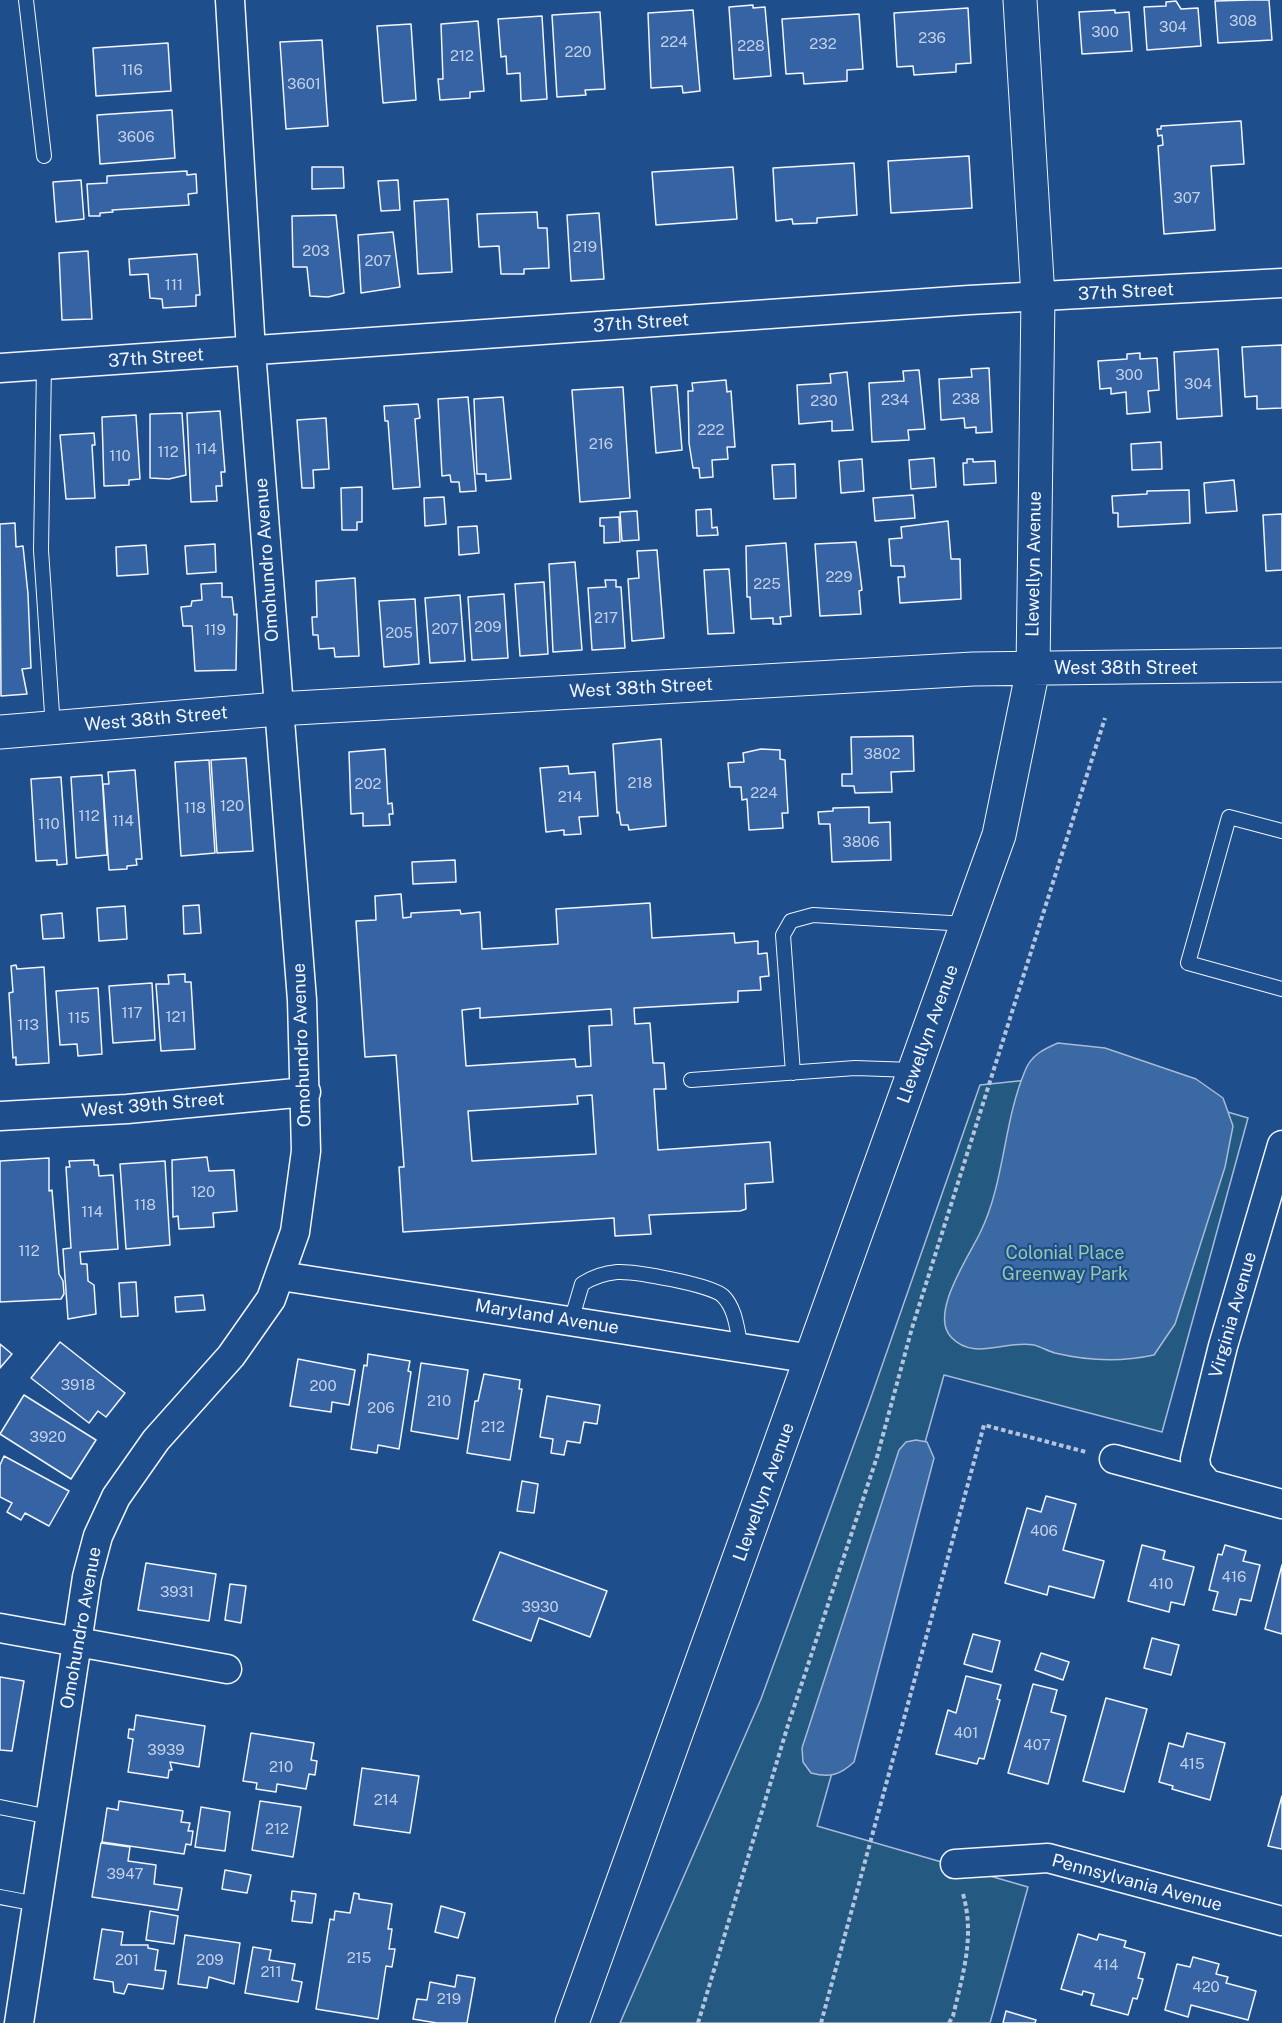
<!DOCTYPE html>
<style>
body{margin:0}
canvas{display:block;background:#1f4e8c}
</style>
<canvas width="1282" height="2023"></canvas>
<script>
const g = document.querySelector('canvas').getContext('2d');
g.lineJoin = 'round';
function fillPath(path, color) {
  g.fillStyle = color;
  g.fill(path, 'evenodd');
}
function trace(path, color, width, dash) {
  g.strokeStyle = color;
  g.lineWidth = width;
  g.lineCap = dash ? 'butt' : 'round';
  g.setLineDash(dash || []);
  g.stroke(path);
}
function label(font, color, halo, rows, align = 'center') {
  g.font = font + ' "Public Sans",sans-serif';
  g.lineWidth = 4.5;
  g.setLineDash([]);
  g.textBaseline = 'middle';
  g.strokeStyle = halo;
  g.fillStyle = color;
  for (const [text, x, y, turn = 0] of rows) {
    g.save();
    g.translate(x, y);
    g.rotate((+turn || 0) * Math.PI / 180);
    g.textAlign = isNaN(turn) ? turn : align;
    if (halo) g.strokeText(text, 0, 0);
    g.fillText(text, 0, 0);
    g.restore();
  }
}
const green = new Path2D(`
 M1095 1073 1248 1118 1162 1432 944 1375 817 1826 1028 1887 990 2023H620L761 1699 869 1403 980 1085Z`);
fillPath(green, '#245a82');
trace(green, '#a8bbd7', 1.5);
const water = new Path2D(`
 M1058 1043 1105 1048 1196 1079 1223 1098 1233 1126 1225 1167 1175 1324 1154 1355C1122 1362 1088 1361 1055 1353 1048 1351 1041 1347 1034 1345 1007 1339 974 1362 951 1337 929 1314 969 1256 980 1233 1005 1182 1003 1123 1025 1071 1031 1055 1044 1049 1058 1043Z
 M916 1440 927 1442 934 1458 854 1762C840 1775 830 1778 811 1773L803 1762 802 1748 899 1450 906 1442Z`);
fillPath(water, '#3b69a3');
trace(water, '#a8bbd7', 1.5);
const building = new Path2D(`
 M1251 0H1269L1272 40 1218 43 1215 1Z
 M1176 1 1181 9 1198 8 1201 46 1147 50 1144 7 1166 6V2Z
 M753 5V8L765 7 771 76 734 79 729 7Z
 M968 8 971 63 956 64V72L914 75 913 66 897 67 894 13Z
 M693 10 700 91 683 93 682 86 651 88 648 13Z
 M1115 10V13L1129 12 1132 51 1082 54 1079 12Z
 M600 12 605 89 585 90 586 95 557 97 552 15Z
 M859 14 863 69 847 70V81L804 84 803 73 786 74 782 19Z
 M542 16 547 99 521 101 520 73 507 74 506 56 501 57 498 19Z
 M478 21 484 91 470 92V98L440 100 438 79H443L441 24Z
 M411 24 416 100 383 103 377 26Z
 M322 40 328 126 286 129 280 42Z
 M168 43 171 91 96 96 93 48Z
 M172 110 175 158 100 164 97 115Z
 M1241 121 1244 164 1211 166 1215 230 1164 234 1158 146 1163 145 1162 135 1158 136 1157 129H1161V126Z
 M969 156 972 208 891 213 888 161Z
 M854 163 857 215 817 218V223L793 224 792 219 776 221 773 168Z
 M312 167H343L344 188 312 189Z
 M733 167 737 219 656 225 652 172Z
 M187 171V175L196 174 197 193 188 194 189 205 112 210 113 212 100 213V216H89L87 184 107 183V176Z
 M81 180 84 219 56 222 53 182Z
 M398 180 400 210 381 211 378 181Z
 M448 199 452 272 418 274 414 201Z
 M537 212 538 228H547L549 268 524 269V274H501L499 246 479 247 477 214Z
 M599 213 604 279 571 281 567 215Z
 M336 215 344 293 328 297 310 296 307 267H293L292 216Z
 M393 232 400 287 361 293 358 235Z
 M88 251 92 319 62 320 59 253Z
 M197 254 200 295H196V306L163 308 162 299 150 298 148 274 130 275 129 259Z
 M1282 345V408L1257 409V396L1245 397 1242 347Z
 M1218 349 1222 416 1177 419 1174 352Z
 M1140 353V359L1157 358 1159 390 1148 391 1150 412 1127 414 1126 392 1111 394V388L1100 389 1098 361 1127 359V354Z
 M989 368 992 432 976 433V427L965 428 964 418 941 420 939 379 972 377 971 369Z
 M919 370 925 429 908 430 909 440 872 442 869 383 904 381 903 371Z
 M847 372 853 430 832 431V421L799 424 797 385 831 383 830 374Z
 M726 380 727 392 731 391 735 447H727L728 459 712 460 713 477 700 478 699 468H693L689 443 688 391H693L692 383Z
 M677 385 682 450 656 453 651 387Z
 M623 387 630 498 580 502 572 390Z
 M468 397 476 491 460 492 459 482H451L450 475 442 476 438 399Z
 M503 397 511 479 486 481V474H477L474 399Z
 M418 404 420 418 415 419 420 487 393 489 388 421H385L384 406Z
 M220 411 225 472H221L222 486H216L217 501 191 502 187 413Z
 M182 413 186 475 169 479 150 478V414Z
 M136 415 140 479 129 480V485L104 486 102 417Z
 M326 418 329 469 313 470 314 488H302L297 420Z
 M94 433 95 445H92L95 498 66 499 60 435Z
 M1161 442 1162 469 1132 470 1131 444Z
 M934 458 936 487 911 489 909 460Z
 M862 459 864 491 841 493 839 461Z
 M967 459H973V462L995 461 996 483 964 485 963 463H967Z
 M795 464 796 498 774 499 772 465Z
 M1234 480 1237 511 1206 513 1204 483Z
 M362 487V522H357V530H342L341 488Z
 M1189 490 1190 523 1118 527V513H1113L1112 496 1147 494V491Z
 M913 495 915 518 875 521 873 498Z
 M444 497 446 524 425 526 424 498Z
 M711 509 712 528 717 527 718 535 697 536 696 510Z
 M637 511 639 540 622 541 620 512Z
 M1282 514V570L1266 571 1263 515Z
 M619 517 620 542 604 543V526H600V518Z
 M948 521 951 559H960L961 599 900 603 898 577H905L904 566H891L889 539 902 538 901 527Z
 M15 523 16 547 23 546 28 594 31 668 22 669 27 694 1 696 0 524Z
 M477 526 479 553 459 555 458 527Z
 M856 542 862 590 859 591 861 614 820 616 815 544Z
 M786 543 791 616 780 617 781 624H773V618L751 619 750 597H747L746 546Z
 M215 544 216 572 187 574 185 546Z
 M146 545 148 574 117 576 116 547Z
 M657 550 664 638 632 641 628 579 639 578 637 551Z
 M575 562 582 650 553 652 549 564Z
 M729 569 734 633 708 634 704 570Z
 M355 578 359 656 335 657 334 648 319 649 318 635H313L312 617H317L316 581Z
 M605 580H616V587H621L625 648 592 650 588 588 606 587Z
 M544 582 548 654 520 656 515 584Z
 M222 583V597H232L234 615 237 614 236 670 195 671 192 626H183L181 607 191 606 192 601 202 600 201 584Z
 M504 594 508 658 472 660 468 597Z
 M460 595 465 661 430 663 425 598Z
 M415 599 419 664 384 667 379 601Z
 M913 736 914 771 891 772 892 792 855 793 854 786H842V774H852L851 737Z
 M661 739 666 826 629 830 628 825H621L619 812 617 813 613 744Z
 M385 749 388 804 392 803 393 814H389L390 825 363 826V813L351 814 349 752Z
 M761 749 780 750V759L785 760 788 813H782L783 828 749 830 747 799 742 800 741 787H730L728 763 744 762 743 753Z
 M246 758 253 851 217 853 211 760Z
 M209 760 215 853 181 856 175 762Z
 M568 766 569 774 595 772 598 816 579 817 581 834 564 835V830L546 832 540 768Z
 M135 770 142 859H136L137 865 127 866V869L109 870 103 784H109L108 772Z
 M102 775 107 855 76 858 71 777Z
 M61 777 67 864 57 865V860L36 861 31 779Z
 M869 807V823L890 822 891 860 832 862 830 824H819L818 812 833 811V808Z
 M455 860 456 882 413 884 412 862Z
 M401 894 403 918 411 917V913L460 910 461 914 480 912 482 949 558 944 556 909 650 903 652 938 734 933 735 943 758 941V954L767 953 769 976 760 977 761 990 738 991V1002L634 1008 635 1024 650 1023 653 1063H664L666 1089H654L658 1150 770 1142 773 1182 745 1184 746 1209 740 1211 649 1215 651 1234 615 1236 614 1218 403 1232 399 1167H404L396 1055 365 1057 356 921 376 920 375 896ZM480 1008V1018L611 1009 612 1025 589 1026 591 1066 576 1067 575 1059 466 1066 462 1010ZM592 1095 596 1154 472 1161 468 1111 578 1104 577 1096Z
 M199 905 201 933 184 934 183 906Z
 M125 906 127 939 99 941 97 908Z
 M62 913 64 938 43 939 41 915Z
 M16 965 17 969 44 967 49 1063 16 1065V1057L13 1058 9 993 13 992 11 966Z
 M185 974V982H191L195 1049 161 1051 156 984H169L168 975Z
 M152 983 155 1040 113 1043 109 986Z
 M98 988 102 1054 78 1056 77 1044 60 1045 56 991Z
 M207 1157 209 1171 234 1170 237 1211 213 1213 214 1227 179 1229 178 1216 173 1217 172 1160Z
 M49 1158V1191L52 1190 59 1274 63 1281 64 1294 61 1299 0 1302V1161Z
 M94 1160V1165H98L99 1176 113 1175 118 1249 80 1252 81 1264H87L88 1281 94 1285 96 1314 68 1319 63 1249 71 1248 66 1167H70L69 1161Z
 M165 1161 170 1245 126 1249 120 1164Z
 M136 1282 138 1316 121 1317 119 1283Z
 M203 1295 205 1310 176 1312 175 1297Z
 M60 1342 125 1393 106 1417 98 1411 89 1423 31 1378Z
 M0 1344 12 1354 0 1368Z
 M368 1354 410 1361 408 1371 411 1372 399 1449 378 1445 377 1453 351 1449 364 1365 367 1366Z
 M298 1359 355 1370 349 1405 332 1402 331 1412 290 1406Z
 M421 1363 468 1370 458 1439 411 1431Z
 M484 1374 520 1380 519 1389H522L510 1460 467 1453 475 1401H478Z
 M24 1395 96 1440 71 1479 0 1434Z
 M547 1396 600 1405 597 1424 584 1422 580 1443 567 1441 564 1455 551 1453 553 1439 540 1437Z
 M4 1456 69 1491 49 1526 25 1513 21 1520 7 1512 12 1503 0 1497V1465Z
 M522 1481 538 1484 534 1513 517 1511Z
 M1046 1496 1076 1504 1063 1550 1104 1561 1094 1598 1049 1586 1047 1595 1005 1583 1027 1508 1041 1512Z
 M1142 1545 1165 1551 1163 1559 1194 1567 1184 1605 1171 1602 1169 1612 1128 1601Z
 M1225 1545 1246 1551 1243 1561 1260 1565 1251 1601 1240 1599 1236 1615 1213 1610 1218 1592 1209 1590 1218 1554 1222 1555Z
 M500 1552 607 1591 590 1637 539 1618 531 1641 473 1620Z
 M146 1563 216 1574 209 1621 138 1610Z
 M1282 1565V1634L1265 1629Z
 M230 1584 246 1586 241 1623 225 1620Z
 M973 1634 1000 1641 992 1672 964 1664Z
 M1152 1638 1179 1645 1171 1675 1144 1668Z
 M1041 1653 1069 1662 1063 1680 1035 1670Z
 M966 1676 1001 1685 997 1699 1000 1700 984 1759 979 1758 977 1764 936 1754 948 1710 956 1713Z
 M0 1677 24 1681 12 1751 0 1750Z
 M1033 1684 1057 1690 1051 1712 1066 1716 1048 1784 1008 1773Z
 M1106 1698 1147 1709 1124 1792 1083 1781Z
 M136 1715 205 1726 199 1767 170 1762 172 1770H169L168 1778 128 1772 133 1739 128 1738 129 1729 134 1730Z
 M251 1733 314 1743 311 1760 317 1761 315 1775 309 1774 306 1789 277 1784 276 1792 256 1789 257 1783 243 1781Z
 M1187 1733 1225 1743 1210 1800 1172 1789 1173 1786 1159 1782 1169 1743 1183 1747Z
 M362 1768 419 1776 410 1833 354 1825Z
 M1282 1796V1849L1268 1846Z
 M119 1801 183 1811 181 1822 190 1823 188 1831H193L191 1845 186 1844 184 1854 102 1842 107 1808 118 1810Z
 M260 1801 301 1807 293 1857 252 1850Z
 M201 1807 230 1812 225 1851 195 1847Z
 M101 1843 130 1847 128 1861 156 1865 154 1884 182 1888 178 1910 92 1897Z
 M225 1870 251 1875 247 1893 222 1889Z
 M292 1891 316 1894 312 1923 292 1921 295 1901H291Z
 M354 1893 359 1894V1899L392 1904 388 1929H392L389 1949H395L392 1967 386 1966 378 2019 316 2009 330 1919 334 1920 335 1911 350 1913Z
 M441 1906 465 1913 458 1938 435 1932Z
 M150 1911 178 1916 174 1944 146 1940Z
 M102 1929 123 1932 121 1945H148V1948L158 1950 155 1970 166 1971 163 1989 128 1984 124 1994 114 1992 113 1982 94 1979Z
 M1078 1934 1097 1940 1099 1934 1126 1941 1124 1947 1145 1953 1138 1978 1143 1979 1137 1999 1133 1998 1128 2015 1091 2005 1094 1994 1083 1991 1082 1995 1061 1989Z
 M185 1935 240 1943 234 1984 209 1977 207 1988 178 1984Z
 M253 1947 271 1950 269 1960 295 1964 292 1980 302 1982 298 2002 245 1993Z
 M1193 1957 1219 1964 1216 1974 1228 1977 1226 1983 1256 1991 1248 2020 1191 2005 1188 2017 1165 2010 1177 1964 1190 1967Z
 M457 1975 475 1978 467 2023H437L413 2019 417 1999 427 2000 430 1982 455 1987Z
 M1006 2011 1036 2020 1035 2023H1003Z`);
fillPath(building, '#3563a3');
trace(building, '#f2f6ff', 1.5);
const lane = new Path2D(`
 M26 0 44 156
 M44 365 41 550 53 728
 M1282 831 1229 817 1188 963 1282 989
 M793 1073 783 935 791 921 813 915 967 924
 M691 1080 855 1068 913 1070
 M571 1321 582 1284C593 1277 604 1273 617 1272 635 1271 712 1285 723 1296 736 1309 737 1330 741 1348
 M0 1807 50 1817
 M0 1897 37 1904`);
const street = new Path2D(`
 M0 368 969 300 1282 283
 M0 1116 127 1109 306 1092
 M281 1276 812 1359
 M1114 1459 1282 1504
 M1207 1483 1197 1471 1195 1459 1223 1346 1282 1145
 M0 1628 227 1669
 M955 1864 1048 1858 1282 1921
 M19 2023 87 1577 98 1536 116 1497 156 1440 231 1356 271 1299 295 1232 306 1151 302 1000 251 351 230 0`);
const secondary = new Path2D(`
 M0 732 278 709 973 669 1282 665
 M572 2023 999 835 1033 669 1038 297 1020 0`);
trace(lane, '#f2f6ff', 16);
trace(street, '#f2f6ff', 31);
trace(secondary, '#f2f6ff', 35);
trace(new Path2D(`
 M698 2023 788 1725 877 1457 912 1328 1105 718
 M821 2023 984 1425 1086 1452
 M949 2023 953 2016C963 1974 975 1936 963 1894`), '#b3c4dc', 4, [4.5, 3]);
trace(lane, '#1f4e8c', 14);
trace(street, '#1f4e8c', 28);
trace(secondary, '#1f4e8c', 33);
label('15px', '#c3d1e8', null, [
 ["308",1243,21],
 ["304",1173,27],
 ["300",1105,32],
 ["236",932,38],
 ["224",674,42],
 ["232",823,44],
 ["228",751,46],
 ["220",578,52],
 ["212",462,56],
 ["116",132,70],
 ["3601",304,84],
 ["3606",136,137],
 ["307",1187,198],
 ["219",585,247],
 ["203",316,251],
 ["207",378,261],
 ["111",174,285],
 ["300",1129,375],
 ["304",1198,384],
 ["238",966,399],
 ["234",895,400],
 ["230",824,401],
 ["222",711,430],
 ["216",601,444],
 ["114",206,449],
 ["112",168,452],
 ["110",120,456],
 ["229",839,577],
 ["225",767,584],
 ["217",606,618],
 ["209",488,627],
 ["207",445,629],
 ["119",215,630],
 ["205",399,633],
 ["3802",882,754],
 ["218",640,783],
 ["202",368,784],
 ["224",764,793],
 ["214",570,797],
 ["120",232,806],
 ["118",195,808],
 ["112",89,816],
 ["114",123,821],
 ["110",49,824],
 ["3806",861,842],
 ["117",132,1013],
 ["121",176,1017],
 ["115",79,1018],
 ["113",28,1025],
 ["120",203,1192],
 ["118",145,1205],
 ["114",92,1212],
 ["112",29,1251],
 ["3918",78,1385],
 ["200",323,1386],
 ["210",439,1401],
 ["206",381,1408],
 ["212",493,1427],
 ["3920",48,1437],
 ["406",1044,1531],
 ["416",1234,1577],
 ["410",1161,1584],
 ["3931",177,1592],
 ["3930",540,1607],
 ["401",966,1733],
 ["407",1037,1745],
 ["3939",166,1750],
 ["415",1192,1764],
 ["210",281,1767],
 ["214",386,1800],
 ["212",277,1829],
 ["3947",125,1874],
 ["215",359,1958],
 ["201",127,1960],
 ["209",210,1960],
 ["414",1106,1965],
 ["211",271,1972],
 ["420",1206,1987],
 ["219",449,1999]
]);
label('18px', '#f2f6ff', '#1f4e8c', [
 ["37th Street",1126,292,-3],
 ["37th Street",641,323,-4],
 ["37th Street",156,358,-4],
 ["Omohundro Avenue",267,560,-94],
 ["Llewellyn Avenue",1034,564,-89],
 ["West 38th Street",1126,668],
 ["West 38th Street",641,688,-3],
 ["West 38th Street",156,719,-5],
 ["Llewellyn Avenue",928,1034,-70],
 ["Omohundro Avenue",302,1045,-92],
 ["West 39th Street",153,1105,-5],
 ["Virginia Avenue",1233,1315,-74],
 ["Maryland Avenue",547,1317,9],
 ["Llewellyn Avenue",764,1492,-70],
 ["Omohundro Avenue",81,1628,-80],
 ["Pennsylvania Avenue",1137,1883,15]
]);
label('18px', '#97c8a6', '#1f4e8c', [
 ["Colonial Place",1065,1253],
 ["Greenway Park",1065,1274]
]);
</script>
